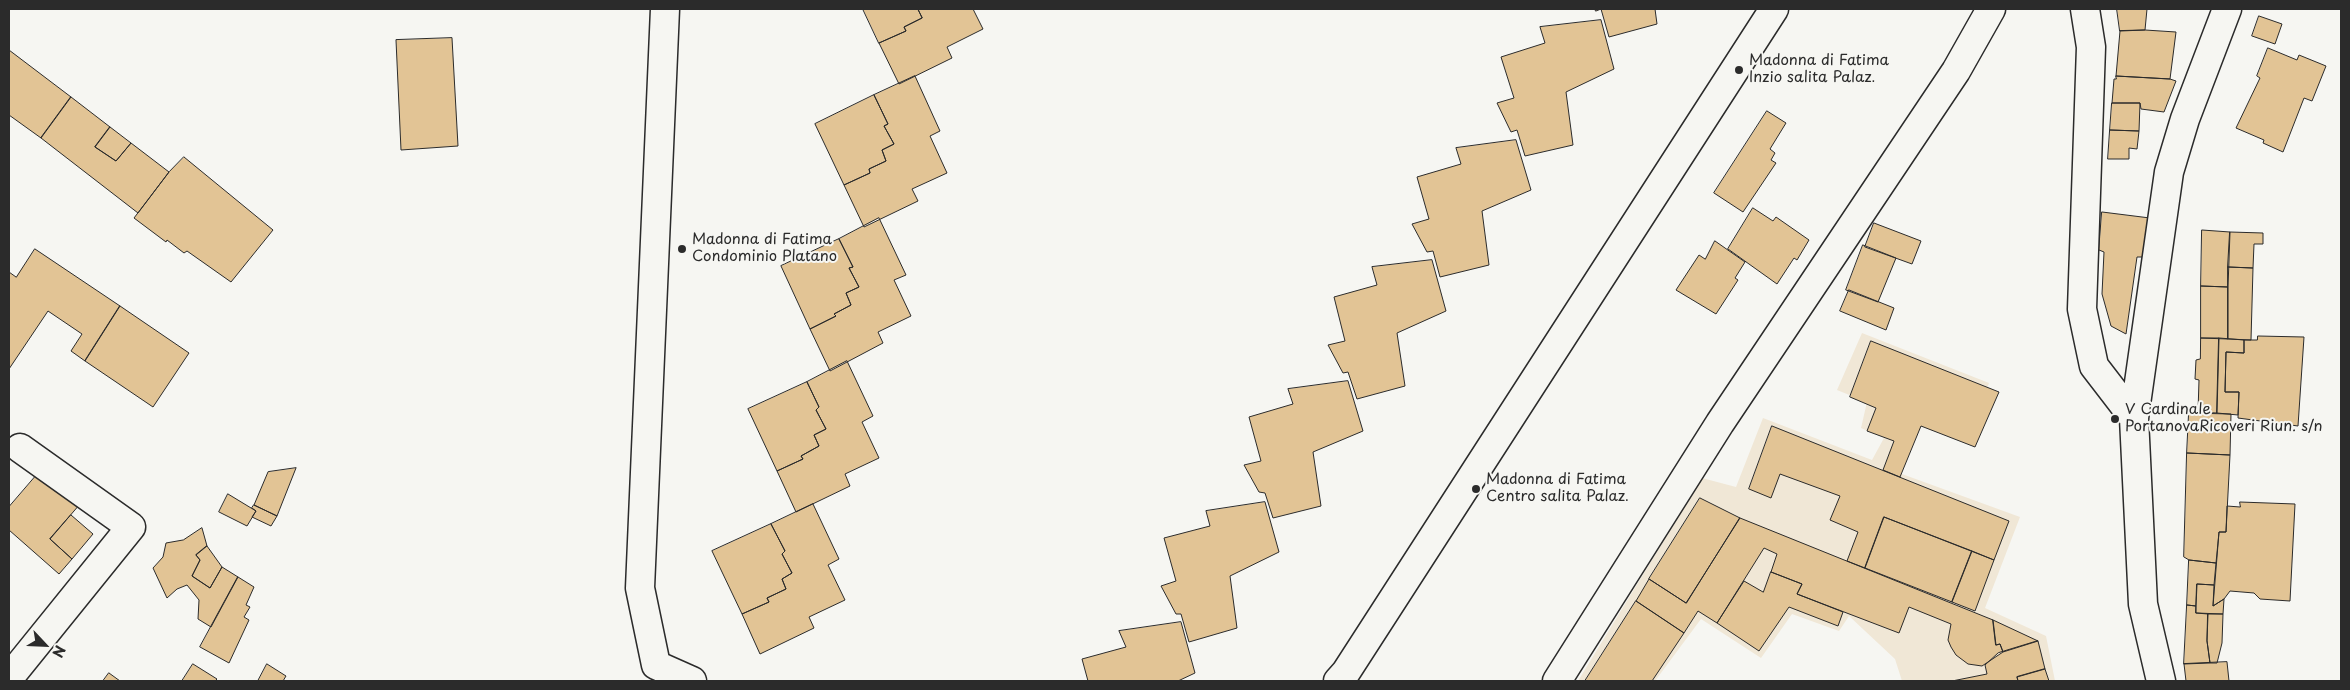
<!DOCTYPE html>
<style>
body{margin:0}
#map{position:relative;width:2350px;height:690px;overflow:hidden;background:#f6f6f2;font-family:"Playpen Sans",sans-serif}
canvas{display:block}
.frame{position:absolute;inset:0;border:10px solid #2b2b2b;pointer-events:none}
.north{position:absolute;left:20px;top:620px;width:50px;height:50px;-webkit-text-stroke:4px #f6f6f2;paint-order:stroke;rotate:115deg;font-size:14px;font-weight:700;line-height:20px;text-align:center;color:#2b2b2b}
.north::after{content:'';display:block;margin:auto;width:18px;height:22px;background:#2b2b2b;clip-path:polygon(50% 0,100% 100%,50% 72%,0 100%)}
</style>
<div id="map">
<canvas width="2350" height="690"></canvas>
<div class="frame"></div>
<div class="north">N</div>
</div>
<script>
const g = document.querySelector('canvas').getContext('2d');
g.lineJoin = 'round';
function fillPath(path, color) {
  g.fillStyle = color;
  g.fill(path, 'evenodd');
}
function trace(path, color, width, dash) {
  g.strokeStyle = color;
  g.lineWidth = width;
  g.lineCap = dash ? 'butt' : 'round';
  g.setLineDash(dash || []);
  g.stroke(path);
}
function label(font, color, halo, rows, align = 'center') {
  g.font = font + ' "Playpen Sans",sans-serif';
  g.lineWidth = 4;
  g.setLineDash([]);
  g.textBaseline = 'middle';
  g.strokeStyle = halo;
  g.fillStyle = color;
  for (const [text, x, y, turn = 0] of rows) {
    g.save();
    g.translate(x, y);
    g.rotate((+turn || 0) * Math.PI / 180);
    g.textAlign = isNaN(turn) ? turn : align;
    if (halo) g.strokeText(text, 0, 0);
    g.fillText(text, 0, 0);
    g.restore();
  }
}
fillPath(new Path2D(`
 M1862 333 1989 383 1967 443 1911 423 1891 470 2020 517 1985 608 2046 636 2055 681H1902L1895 659 1849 616 1839 631 1792 614 1761 658 1701 619 1655 681H1578L1702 478 1736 487 1763 418 1872 460 1884 438 1861 428 1867 402 1837 390Z`), '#f0e7d6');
const building = new Path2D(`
 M863 9H918L922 18 904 27 906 31 879 43Z
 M918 9H973L983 29 947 47 952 58 899 84 879 43 906 31 904 27 922 18Z
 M1595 9H1655L1657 24 1609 37 1601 9 1596 11Z
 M2117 9H2147L2145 30 2120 31Z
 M2259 16 2282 24 2275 44 2252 36Z
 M1601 20 1614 69 1566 92 1573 145 1525 156 1517 130 1511 132 1497 103 1514 98 1501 57 1545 43 1540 27Z
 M2145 30 2176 32 2170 79 2116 76 2120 31Z
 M452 38 458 146 401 150 396 40Z
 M2268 48 2297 60 2299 55 2326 66 2312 101 2304 98 2283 152 2263 143 2264 140 2236 128 2260 78 2257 76Z
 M9 50 71 97 41 138 9 115Z
 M915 76 940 131 930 136 947 173 912 189 918 201 864 227 844 185 870 173 869 169 886 161 882 150 894 144 884 126 888 124 874 95Z
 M2116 76 2170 79 2176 81 2164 112 2141 109 2140 103H2112L2114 79H2116Z
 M874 95 888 124 884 126 894 144 882 150 886 161 869 169 870 173 844 185 815 124Z
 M71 97 110 127 95 147 116 161 131 143 169 172 138 213 41 138Z
 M2112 103H2140L2139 131 2110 130Z
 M1767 111 1786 123 1770 149 1775 153 1771 160 1776 163 1743 212 1714 193Z
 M110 127 131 143 116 161 95 147Z
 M2110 130 2139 131 2137 149 2129 148V159H2108Z
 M1516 140 1531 190 1482 211 1489 265 1440 277 1433 251 1427 252 1412 224 1429 219 1417 177 1461 164 1456 148Z
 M184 157 273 230 231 282 187 251 184 253 167 240 166 242 134 218 169 172Z
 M1753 208 1773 221 1776 217 1809 240 1797 260 1794 258 1777 284 1728 249Z
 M2102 212 2150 218 2144 257H2137L2126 334 2111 326 2102 294 2104 252 2099 250Z
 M879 218 906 275 894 280 911 316 878 332 883 343 830 371 810 329 836 316 834 314 851 305 846 293 859 287 849 268 853 267 839 239Z
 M1874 223 1921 241 1912 264 1865 247Z
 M2202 230 2230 232 2228 287 2201 286Z
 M2230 232 2263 233V244H2254L2253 268 2228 267Z
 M839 239 853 267 849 268 859 287 846 293 851 305 834 314 836 316 810 329 781 266Z
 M1715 241 1745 262 1735 278 1738 280 1716 314 1676 290 1699 255 1705 259Z
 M1863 245 1896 258 1878 302 1846 290Z
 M35 249 120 306 85 361 71 351 82 334 48 311 9 369V272L16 277Z
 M1432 260 1446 311 1397 333 1405 386 1357 399 1348 372 1343 373 1328 345 1345 341 1334 297 1377 285 1372 267Z
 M2228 267 2253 268 2251 340 2228 339Z
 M2201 286 2228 287V339L2201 338Z
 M1849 290 1894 308 1886 330 1840 311Z
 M120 306 189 353 153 407 85 361Z
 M2258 336 2304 337 2298 426 2238 418 2239 392H2225L2226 352 2244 353V340H2257Z
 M2201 338H2219L2217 413 2198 412 2199 380 2195 379 2196 360 2200 359Z
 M2219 338 2244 340V353L2226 352 2225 392H2239L2238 415 2217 413Z
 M1871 341 1999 392 1975 447 1921 426 1900 477 1883 470 1894 441 1867 431 1876 408 1850 397Z
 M847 361 873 416 862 422 879 458 845 474 850 486 796 512 777 471 803 459 801 456 819 446 814 435 826 429 816 410 819 407 807 382Z
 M1348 381 1363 431 1313 452 1321 506 1273 518 1265 493 1259 492 1244 465 1261 461 1249 417 1293 404 1288 389Z
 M807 382 819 407 816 410 826 429 814 435 819 446 801 456 803 459 777 471 748 409Z
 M2189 413 2231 414 2230 455 2187 453Z
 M1772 426 2009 521 1994 560 1884 517 1865 568 1847 561 1858 532 1830 520 1840 496 1780 474 1771 498 1749 489Z
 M2187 453 2230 455 2226 532H2219L2216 563 2189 560 2184 557Z
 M296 468 277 516 254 505 268 472Z
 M41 470 80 504 50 539 72 559 59 574 9 530V507Z
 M228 494 256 511 247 526 219 512Z
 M1700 498 1740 518 1686 603 1649 579Z
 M1265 502 1279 552 1230 576 1237 628 1189 642 1181 614H1176L1161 586 1176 581 1164 538 1210 526 1206 511Z
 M2240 502 2295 504 2290 601 2260 599 2254 593 2230 591 2224 599 2213 606 2219 532H2226L2227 506 2240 507Z
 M813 504 839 559 828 565 845 600 809 617 814 628 760 654 742 614 769 602 767 598 786 589 782 579 792 573 782 554 785 551 771 524Z
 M254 505 277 516 271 526 252 517 256 511 252 508Z
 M71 515 93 534 72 559 50 539Z
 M1884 517 1972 551 1952 602 1865 568Z
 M1740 518 1993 620 1996 645 2000 644 2003 652 1982 666 1968 664 1956 655 1951 647 1948 640 1951 624 1909 607 1899 633 1797 594 1802 584 1771 572 1777 554 1764 548 1717 623 1698 611 1684 633 1636 601 1649 579 1686 603Z
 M771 524 785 551 782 554 792 573 782 579 786 589 767 598 769 602 742 614 712 551Z
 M202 528 207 546 196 555 200 560 192 576 210 588 222 567 238 577 211 627 198 619 199 600 187 585 177 589 167 598 153 568 163 557 166 543 183 540Z
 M207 546 222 567 210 588 192 576 200 560 196 555Z
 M1972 551 1994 560 1975 611 1952 602Z
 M2189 560 2216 563 2214 585 2197 584 2196 606 2187 605Z
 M1771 572 1802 584 1797 594 1843 612 1838 626 1789 607 1759 651 1717 623 1744 581 1763 592Z
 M238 577 254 587 246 605 250 607 244 617 249 620 229 663 200 647Z
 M2197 584 2214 585 2213 606 2224 599 2223 614 2196 613Z
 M1636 601 1684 633 1652 681H1585Z
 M2187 605 2196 606V613L2208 614 2207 641 2210 663 2184 664Z
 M2208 614H2223L2222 643 2217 663H2210L2207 641Z
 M1993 620 2038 641 2003 652 2000 644 1996 645Z
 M1181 622 1195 673 1178 681H1088L1082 659 1126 647 1119 631Z
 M2038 641 2045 669 2017 677 2018 681H1952L1987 674 1985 665 1998 653Z
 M2227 662 2229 681H2186L2184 664Z
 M193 664 217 679 215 681H182Z
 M267 664 286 676 283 681H258Z
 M2045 669 2049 681H2018L2017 677Z
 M109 673 120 681H103Z`);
fillPath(building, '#e2c495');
trace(building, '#2b2b2b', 1);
const street = new Path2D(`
 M665 9 640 588 656 665 692 681
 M2085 9 2091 47 2082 309 2094 366 2134 418 2143 604 2161 681
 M2134 418 2169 172 2185 119 2227 9
 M9 678 131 527 20 448
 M1338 681 1346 672 1774 9
 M1557 681 1720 423 1956 71 1991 9`);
trace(street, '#2b2b2b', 31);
trace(street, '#f6f6f2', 28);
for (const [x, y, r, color] of [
 [1739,70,5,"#2b2b2b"],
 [682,249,5,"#2b2b2b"],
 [2115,419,5,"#2b2b2b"],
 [1476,489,5,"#2b2b2b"]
]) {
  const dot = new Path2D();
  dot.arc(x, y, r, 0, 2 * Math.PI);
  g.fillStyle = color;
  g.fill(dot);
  trace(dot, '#f6f6f2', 2);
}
label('15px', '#2b2b2b', '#f6f6f2', [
 ["Madonna di Fatima",1749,61],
 ["Inzio salita Palaz.",1749,78],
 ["Madonna di Fatima",692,240],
 ["Condominio Platano",692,257],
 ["V Cardinale",2125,410],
 ["PortanovaRicoveri Riun. s/n",2125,427],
 ["Madonna di Fatima",1486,480],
 ["Centro salita Palaz.",1486,497]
], 'left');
</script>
